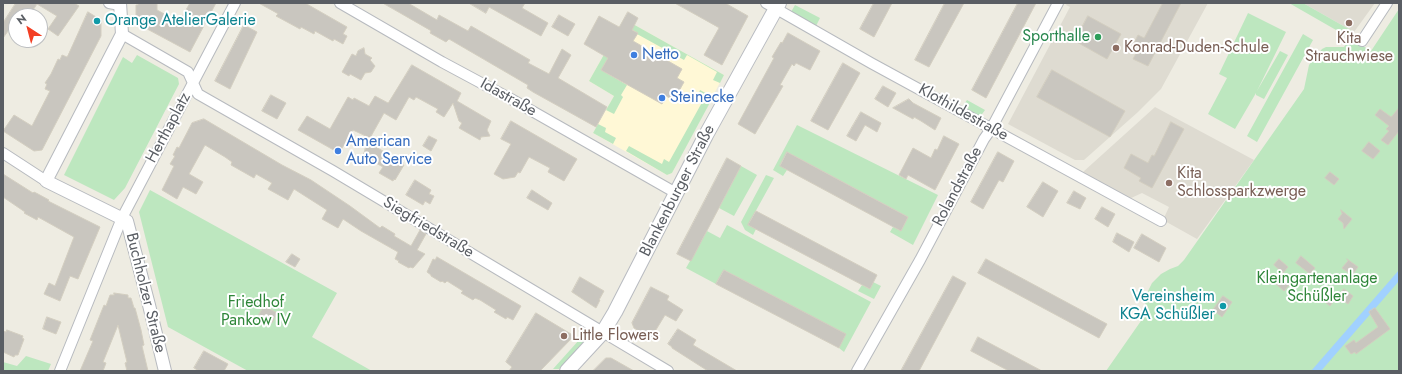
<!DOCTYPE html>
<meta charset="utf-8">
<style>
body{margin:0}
#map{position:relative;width:1402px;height:374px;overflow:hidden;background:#eeece2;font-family:Jost,sans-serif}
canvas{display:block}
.frame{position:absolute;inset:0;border:4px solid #5a5e64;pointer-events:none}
.north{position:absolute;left:8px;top:8px;width:40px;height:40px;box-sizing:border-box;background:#fff;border:1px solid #bdbfc1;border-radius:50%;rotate:324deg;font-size:11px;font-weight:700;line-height:16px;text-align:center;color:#5a5e64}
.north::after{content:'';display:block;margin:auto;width:14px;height:18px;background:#f33f24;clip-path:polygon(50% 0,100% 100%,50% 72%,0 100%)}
</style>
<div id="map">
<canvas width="1402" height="374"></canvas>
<div class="frame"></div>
<div class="north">N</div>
</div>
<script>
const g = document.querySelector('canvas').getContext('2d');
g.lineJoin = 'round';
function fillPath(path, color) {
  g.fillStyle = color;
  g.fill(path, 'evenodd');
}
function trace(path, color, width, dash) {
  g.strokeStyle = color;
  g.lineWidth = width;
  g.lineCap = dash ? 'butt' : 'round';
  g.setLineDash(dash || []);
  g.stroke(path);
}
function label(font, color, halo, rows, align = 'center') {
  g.font = font + ' Jost,sans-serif';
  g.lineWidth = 4;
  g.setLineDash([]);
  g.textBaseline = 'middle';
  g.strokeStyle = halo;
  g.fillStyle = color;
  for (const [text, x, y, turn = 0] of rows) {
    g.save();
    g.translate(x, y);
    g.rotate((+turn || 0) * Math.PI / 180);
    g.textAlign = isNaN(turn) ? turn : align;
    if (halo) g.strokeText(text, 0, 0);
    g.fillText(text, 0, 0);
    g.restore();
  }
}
fillPath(new Path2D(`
 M624 19 724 75 672 173 667 175 593 133 614 96 589 81Z`), '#fff8d6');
fillPath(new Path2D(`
 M1067 3H1208L1161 89 1138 112 1084 160H1075L1008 124 1070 7 1066 5Z
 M1303 3H1375L1354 32Z
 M1155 107 1254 160 1197 239 1163 220 1169 207 1142 193 1129 199 1083 172Z`), '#dedbd1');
fillPath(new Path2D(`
 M1289 3H1303L1354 32 1350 38 1371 51 1399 9V371H1106L1143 318 1147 293 1152 283 1161 274 1170 269 1178 266 1184 260 1304 89 1309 65 1322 49 1326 47H1344L1350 38Z
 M795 5 820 18 816 26 791 12Z
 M1248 13 1286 32 1257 91 1280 51 1288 55 1264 99 1256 95V93L1235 129 1208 114 1227 78 1219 74Z
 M624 19 724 75 720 83 713 80 717 72 687 55 684 60 637 34 638 33 626 26 601 70 627 85 621 95 623 97 614 114 606 110 614 96 589 81Z
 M1303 34 1313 40 1257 142 1247 136Z
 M137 55 178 78 179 84 125 188 114 200 64 175 123 57 132 63Z
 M700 90 713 97 672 173 667 175 626 151 629 146 662 164 664 159 669 162 705 97 699 93Z
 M967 100 985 110 980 117 962 107Z
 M598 124 606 128 605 132 616 138 613 144 593 133Z
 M797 125 938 195 913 245 890 232 893 227 901 231 908 217 787 152 780 165 787 170 783 176 773 170Z
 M741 166 757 175 734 216 719 208Z
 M766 175 774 178 748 225 756 229 753 235 745 230 741 222Z
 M150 190 337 293 312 337 372 371H248L168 327 139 212Z
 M727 225 871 302 844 352 839 348 845 334 724 270 716 284 686 268 707 231 720 238Z
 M873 282 881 286 874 299 858 291 862 285 870 289Z
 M588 330C590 341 566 361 559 369H553Z
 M26 356 51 364 48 371H3V362L17 366Z`), '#bde7bf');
fillPath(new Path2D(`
 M1399 270V281L1321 371H1311Z`), '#a1d1ff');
const building = new Path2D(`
 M16 3H74L79 6 58 36 48 29 57 16 37 4 29 16H16V30L11 27 3 38V23Z
 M138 3H157V10L179 22 190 3H216L190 52 136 23V5H138Z
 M259 3H305L347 27 343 34 347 36 343 44 334 39 333 41 315 31 314 34 301 27 300 29 276 16 278 14Z
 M383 3H408L437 20 439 15 468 31 471 26 530 60 528 63 549 74 562 49 571 55 558 78 607 107 596 127 533 92 527 88 528 85 449 39 446 42 430 33 431 31Z
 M469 3H525L522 8 548 23 541 36 489 7 486 13Z
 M675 3H725L748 16 722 65 704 55 719 28Z
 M874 3H892L874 37 860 29Z
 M945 3H964L929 67 915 60Z
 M1018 3H1036L986 98 972 90Z
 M1163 3H1181L1148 66 1133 59 1139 48 1133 45 1138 35 1144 38Z
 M88 12 101 20V36L42 150 34 151 3 131 14 115 32 126 50 91 45 89 47 84 45 83 51 74 58 59 60 60 62 55 67 57Z
 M628 12 638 18 632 30 638 33 633 41 682 69 677 78 684 82 674 100 666 96 662 104 601 70 608 58 584 44 599 16 619 27Z
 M559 15 575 24 568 36 552 27Z
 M1088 16 1121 34 1107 59 1075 41Z
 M244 25 257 32 230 89 215 81Z
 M788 33 820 51 810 70 796 63 794 66 792 64 780 85 783 86 755 134 738 124 774 58 772 57 781 42 782 43Z
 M364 48 365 54 372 58 370 60 375 66 371 72 365 73 361 80 350 74 349 76 342 72 352 54 356 56 358 51Z
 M843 63 860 73 828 130 811 121Z
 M412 65 461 93 457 101 491 121 487 130 490 136 481 137 480 140 459 128 462 123 459 121 453 103 444 117 436 112 438 109 416 97 414 100 409 97 396 120 384 113 370 138 353 130 339 153 298 130 307 116 330 129 348 97 353 100 354 98 369 106 375 96 388 103Z
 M1052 70 1125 111 1110 137 1037 97Z
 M883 86 896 93 888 107 875 99Z
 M271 95 286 103 277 119 262 111Z
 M909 99 913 103 941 118 935 130 921 121 914 117 913 119 893 108Z
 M1399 108V131L1388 145 1381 140 1389 131 1386 129 1389 126 1375 115 1380 109 1391 117Z
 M861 112 881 123 877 132 865 125 856 141 847 136Z
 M204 119 282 165 311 180 350 206 380 228 382 226 395 234 394 236 411 246 420 230 426 234 417 250 425 254 413 268 410 267 409 268 398 262 399 261 395 259 398 252 361 231 343 219 338 228 322 219 327 210 294 189 288 200 268 189 272 183 256 174 254 178 231 165 232 162 225 157 205 145 189 174 203 182 196 194 183 187 177 199 162 190 174 166 170 164 175 156 173 155 177 147 179 148 192 123Z
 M511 121 577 159 564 181 548 172 550 168 529 157 520 173 518 172 515 177 503 179 494 174 511 144 501 139Z
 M1171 122 1184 129 1152 188 1139 181 1141 178 1124 168 1131 154 1148 163 1152 155 1154 156Z
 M429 136 437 140 431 151 423 146Z
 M944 136 959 144 935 190 908 175 906 179 899 175 913 148 931 158 935 149 937 150Z
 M367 142 404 163 403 164 404 165 395 180 394 179 393 181 379 173 383 167 369 159 362 163Z
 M1369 142 1380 151 1373 159 1362 151Z
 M787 152 908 217 901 231 780 166Z
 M998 152 1014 161 1003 182 999 180 983 209 971 202Z
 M727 158 741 166 691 261 677 254Z
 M1330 172 1339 179 1334 185 1325 178Z
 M3 174 33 193 34 192 38 194 49 200 48 201 100 227 78 279 70 276 60 301 44 294 49 283 55 286 74 237 38 217 37 220 24 213 25 212 3 197Z
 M415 180 431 190 429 194 434 196 430 204 425 201 423 205 406 195Z
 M1043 182 1058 191 1043 217 1027 207Z
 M532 190 552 203 548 210 527 198Z
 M1074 191 1086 198 1080 209 1067 203Z
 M1102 207 1115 214 1108 227 1095 219Z
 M1341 210 1352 219 1344 229 1343 223 1338 219 1342 214Z
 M756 211 877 275 870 289 748 225Z
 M1117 233 1134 242 1129 252 1113 242Z
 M1142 234 1166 248 1159 262 1134 248Z
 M292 254 300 259 295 267 286 262Z
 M1301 256 1315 268 1310 274 1296 263Z
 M437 257 521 306 513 320 507 317 506 319 494 312 496 310 480 300 475 298 473 300 461 293 463 291 447 281 445 283 442 281 441 282 431 276V275L427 272 433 259 435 260Z
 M986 259 1107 324 1099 338 978 273Z
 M1279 259 1288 267 1283 273 1274 265Z
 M1347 259 1358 267 1350 278 1349 273 1342 268 1348 261Z
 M724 270 846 334 839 348 716 284Z
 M953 276 966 283 919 371H901Z
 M580 277 604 291 599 300H600L596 308 572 292Z
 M1282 277 1290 284 1284 291 1276 284Z
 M651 287 669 296 667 300 683 310 676 321 665 315 651 338 634 328 632 323Z
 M1344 289 1353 296 1348 304 1338 297Z
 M1327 292 1335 299 1330 306 1321 299Z
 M114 293 128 295V298H131L134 308H135L141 330 144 345 142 346 148 371H127L125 363 127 362 118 325 103 362 106 363 103 371H80L93 341 90 340 104 305 106 306 110 295H114Z
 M1223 296 1232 302 1222 317 1213 310Z
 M264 306 277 313 272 323 259 315Z
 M1375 308 1390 329 1356 354 1355 352 1351 354 1345 346 1354 340 1356 343 1378 327 1369 312Z
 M536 313 571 334 572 338 540 371H509L512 367 506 362Z
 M47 317 61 322 56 334 43 329Z
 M678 329 696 340 693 345 737 371H708L672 348V347L668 344Z
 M7 330 23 336 22 338 24 339 18 355H15L14 357 3 352V331L6 332Z
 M978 337 1042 371H1009L971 351Z
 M204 351 228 364 224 371H199L194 368Z
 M606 358H611L634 371H593Z`);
fillPath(building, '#c9c6bf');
trace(building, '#d3cec0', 1);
const minor = new Path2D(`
 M109 3 120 5
 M340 3 442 62 511 99 676 193
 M766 3 871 63 1161 221
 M122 34 188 72 198 94 333 171 668 371
 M1362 41 1387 3
 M3 153 46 181
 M60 371 122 218 235 3
 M857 371 920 260 984 139 991 129 1058 3`);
const tertiary = new Path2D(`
 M120 3 122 34 46 181 127 221 149 305 165 371`);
const secondary = new Path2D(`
 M567 371 603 332 615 312 706 135 779 3`);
trace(minor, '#b7babf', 12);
trace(tertiary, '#b7babf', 14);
trace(secondary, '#b8bbc1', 16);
trace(minor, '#fff', 10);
trace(tertiary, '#fff', 12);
trace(secondary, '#fff', 14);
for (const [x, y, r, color] of [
 [97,21,4,"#0f9aa8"],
 [1349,23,4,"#8d6e63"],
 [1098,37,4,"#2e9e5b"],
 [1116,48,4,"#8d6e63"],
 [634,55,4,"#3f7fe0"],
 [662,98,4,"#3f7fe0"],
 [338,151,4,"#3f7fe0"],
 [1169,183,4,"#8d6e63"],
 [1223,306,4,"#0f9aa8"],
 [564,336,4,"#8d6e63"]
]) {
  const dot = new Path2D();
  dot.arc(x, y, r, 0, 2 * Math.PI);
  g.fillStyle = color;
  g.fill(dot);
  trace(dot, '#fff', 1.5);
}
label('16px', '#0d838f', '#fff', [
 ["Orange AtelierGalerie",105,21],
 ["Vereinsheim",1215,297,"right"],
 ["KGA Schüßler",1215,315,"right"]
], 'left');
label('16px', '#27864d', '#fff', [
 ["Sporthalle",1090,37]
], 'right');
label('16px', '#785e54', '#fff', [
 ["Kita",1349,39,"center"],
 ["Strauchwiese",1349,57,"center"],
 ["Konrad-Duden-Schule",1124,48],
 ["Kita",1177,174],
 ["Schlossparkzwerge",1177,192],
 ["Little Flowers",572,336]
], 'left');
label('16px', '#366cbe', '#fff', [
 ["Netto",642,55],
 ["Steinecke",670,98],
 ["American",346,142],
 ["Auto Service",346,160]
], 'left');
label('16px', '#5a5e64', '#fff', [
 ["Idastraße",508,98,29],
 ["Klothildestraße",963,113,29],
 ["Herthaplatz",169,128,-62],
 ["Rolandstraße",958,187,-62],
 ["Blankenburger Straße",678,191,-63],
 ["Siegfriedstraße",428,228,31],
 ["Buchholzer Straße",145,293,76]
]);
label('16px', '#2f8639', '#fff', [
 ["Kleingartenanlage",1317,279],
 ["Schüßler",1317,297],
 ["Friedhof",256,303],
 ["Pankow IV",256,321]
]);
</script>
